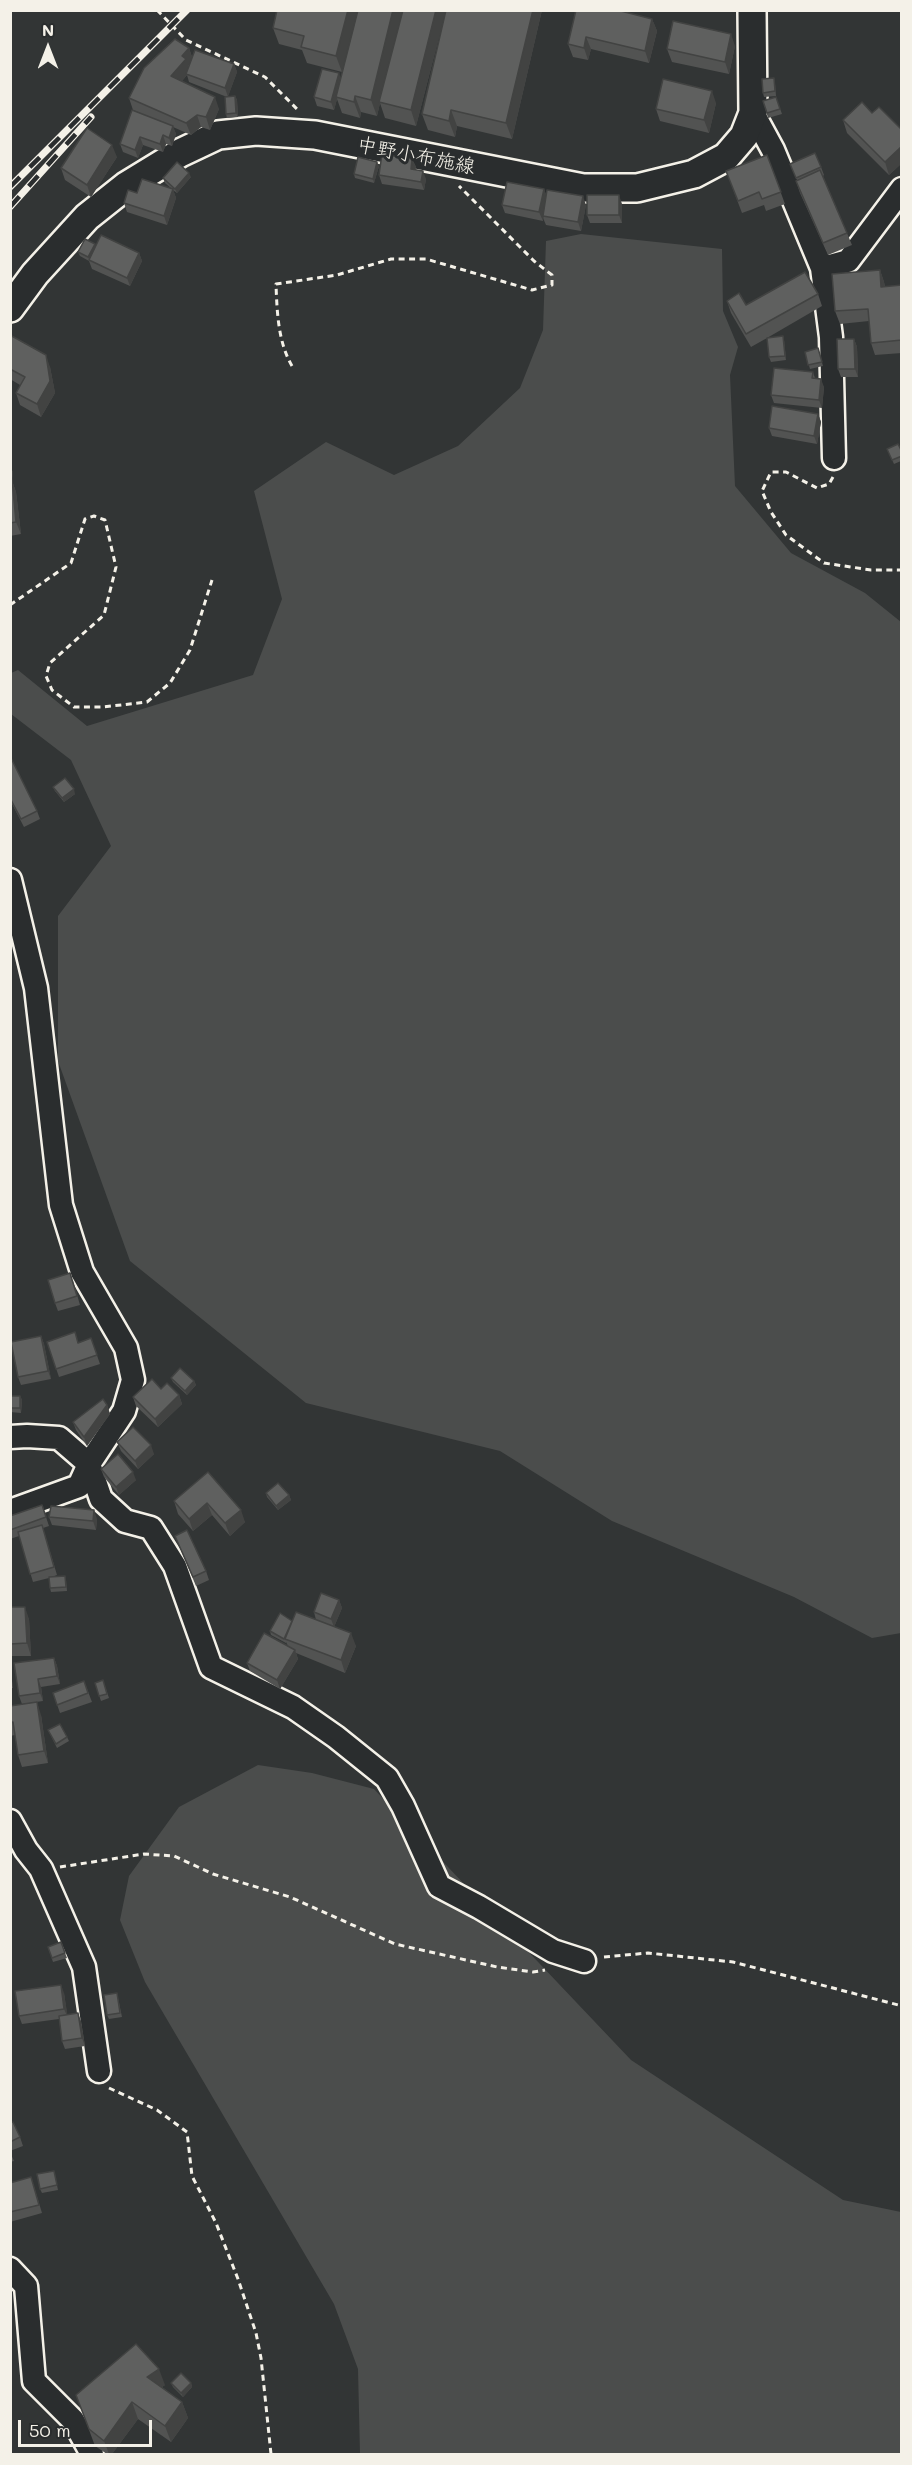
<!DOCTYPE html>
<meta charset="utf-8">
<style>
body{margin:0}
#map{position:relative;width:912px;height:2465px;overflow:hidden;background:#323535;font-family:Mali,sans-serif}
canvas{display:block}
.frame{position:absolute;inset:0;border:12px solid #f4f1e8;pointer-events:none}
.north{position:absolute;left:18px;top:18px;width:60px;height:60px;-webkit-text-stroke:4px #2a2d2e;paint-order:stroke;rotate:0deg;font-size:16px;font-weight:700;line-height:24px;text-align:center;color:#f4f1e8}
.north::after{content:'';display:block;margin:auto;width:21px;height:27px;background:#f4f1e8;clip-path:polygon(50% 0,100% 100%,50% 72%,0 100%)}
.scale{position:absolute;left:18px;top:2420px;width:134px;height:27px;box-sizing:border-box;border:3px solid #f4f1e8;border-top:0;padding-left:8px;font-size:18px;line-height:21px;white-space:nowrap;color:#f4f1e8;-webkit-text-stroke:4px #2a2d2e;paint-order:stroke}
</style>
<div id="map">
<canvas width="912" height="2465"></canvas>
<div class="frame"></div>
<div class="north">N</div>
<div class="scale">50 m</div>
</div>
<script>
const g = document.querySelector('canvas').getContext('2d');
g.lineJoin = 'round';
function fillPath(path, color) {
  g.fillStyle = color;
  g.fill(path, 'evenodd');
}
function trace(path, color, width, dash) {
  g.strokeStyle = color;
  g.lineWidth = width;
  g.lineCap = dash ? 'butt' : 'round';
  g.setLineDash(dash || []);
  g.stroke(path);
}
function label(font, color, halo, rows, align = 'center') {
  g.font = font + ' Mali,"Klee One",sans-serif';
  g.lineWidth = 6;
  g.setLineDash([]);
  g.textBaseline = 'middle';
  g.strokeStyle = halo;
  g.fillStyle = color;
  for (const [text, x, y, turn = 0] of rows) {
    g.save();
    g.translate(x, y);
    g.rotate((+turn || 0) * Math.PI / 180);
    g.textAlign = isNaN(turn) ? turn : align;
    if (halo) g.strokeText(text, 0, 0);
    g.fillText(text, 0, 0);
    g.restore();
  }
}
fillPath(new Path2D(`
 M581 234 722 249 723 311 738 347 730 375 735 486 791 553 865 593 901 622V1633L872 1638 794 1597 612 1521 500 1451 306 1403 130 1261 58 1061V916L111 846 71 760 11 714V673L18 670 87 726 253 675 282 599 254 491 326 442 394 475 458 446 520 388 543 330 546 241Z
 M258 1765 312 1773 374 1789 631 2060 843 2200 901 2212V2454H360L358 2369 334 2304 145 1982 120 1920 129 1876 179 1807Z`), '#4b4d4c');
const minor = new Path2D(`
 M753 113 773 150 822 268 831 337 834 458
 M822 268 848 261 902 189
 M10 880 36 988 61 1205 82 1272 126 1348 133 1380 124 1411 89 1464 79 1486 10 1511
 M10 1437 27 1436 59 1438 89 1464 101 1499 125 1521 151 1528 175 1566 211 1667 293 1707 336 1737 387 1778 403 1806 439 1886 479 1907 553 1951 584 1961
 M10 1821 26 1850 41 1869 84 1967 99 2071
 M10 2269 26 2286 34 2381 73 2420 92 2454`);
const major = new Path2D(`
 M10 308 35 274 87 217 126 186 180 153 218 135 256 131 315 135 583 188H637L694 174 726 157 744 136 753 113 752 10`);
trace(minor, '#f4f1e8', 27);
trace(major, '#f4f1e8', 32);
trace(new Path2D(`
 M157 10 186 40 265 77 299 111
 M292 366C278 342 277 312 276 284L337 275 391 259H426L532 290 552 285V275L534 261 459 186
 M833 477 829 484 817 488 786 472H771L762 491 771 512 786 535 824 563 871 570H902
 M10 605 71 563 85 519 94 516 105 520 116 567 104 615 50 663 46 676 52 690 74 707H103L147 702 170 683 190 650 212 580
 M60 1867 144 1854 174 1856 213 1874 290 1897 395 1944 497 1967 533 1972 545 1970
 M604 1957 648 1953 733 1962 902 2006
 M109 2088 157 2110 187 2132 192 2176 216 2223 238 2279 256 2333 261 2358 271 2454`), '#f4f1e8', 3, [6, 4.5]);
trace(minor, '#2a2d2e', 22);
trace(major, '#2a2d2e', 27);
const rail = new Path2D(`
 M10 187 187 10
 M10 207 91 117`);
trace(rail, '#f4f1e8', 7);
trace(rail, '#2a2d2e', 4.5, [14]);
fillPath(new Path2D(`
 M358 10 342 72 307 63 302 50 279 44 273 28Z
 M446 10 416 126 385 118 380 103 377 116 361 112 360 118 342 113 337 99 334 110 317 106 314 97Z
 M446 10H542L512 139 457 126 455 137 428 130 422 114Z
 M576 10 652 19 657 31 649 63 591 49 588 60 573 57 568 44Z
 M735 46 729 74 672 62 667 49Z
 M189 48 192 57 234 64 237 72 228 96H235L237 100 238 117 227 118 226 114 227 97 189 82 187 75 182 81 219 109 210 130 201 127 191 135 173 127 176 134 172 146 166 144 163 152 143 145 138 158 123 152 120 144 149 117 133 110 129 98Z
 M774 78 775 83 776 96 764 97 763 93Z
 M776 97 782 114 768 118 763 101Z
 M716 103 709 133 660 121 656 109Z
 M872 113 902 130V163L889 175 847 133 843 120Z
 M767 155 785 204 766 211 764 205 742 213 726 171Z
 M117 157 91 197 65 180 61 168Z
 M412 159 416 167 415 170 426 179 424 190 382 184 379 175Z
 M790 164 821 167 824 175 823 176 852 245 828 255 800 193 796 181 797 180Z
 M379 166 374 183 355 178 354 174Z
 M191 177 177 193 173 190 176 198 167 225 127 212 124 203 137 193 172 189 165 183 163 178Z
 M544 189 546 195 586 205 581 231 546 225 543 218V221L505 213 502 205Z
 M622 204V223H590L587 215Z
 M95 244 96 247 139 253 142 261 130 286 92 269 89 261 80 256 78 252Z
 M880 270 884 282 885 287 902 285V353L875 355 871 343 869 321 840 324 835 311Z
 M818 294 822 306 767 338 783 336 784 340 786 360 771 362 769 357 767 338 751 347 731 313 727 301 746 305Z
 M10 335 50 367 55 393 41 417 20 405 16 393 20 385 10 379Z
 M854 339 857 347 858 377H841L838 369Z
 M818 348 823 366 810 369 805 352Z
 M813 372 815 378 824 387 822 408 774 403 771 395Z
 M818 414 821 422 817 444 772 436 769 428Z
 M887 449 902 452 901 461 894 464Z
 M10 468 13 472 12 481 16 492 21 534 10 536Z
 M10 756 37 811 40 819 24 827 10 800Z
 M53 787 75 794 64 802 55 791Z
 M73 1281 80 1305 58 1311 55 1303Z
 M41 1336 44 1344 51 1379 21 1385 18 1377Z
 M91 1338 100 1364 59 1377 47 1342 79 1343Z
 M171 1378 194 1381 196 1385 187 1395 173 1382Z
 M161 1389 179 1395 182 1404 158 1427 136 1406 133 1397Z
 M10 1396H20L22 1400 21 1413 10 1412Z
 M107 1405 110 1414 87 1446 76 1430 73 1422Z
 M117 1442 154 1454 138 1469 121 1451Z
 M101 1469 136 1480 119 1495 104 1477Z
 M208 1472 245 1522 230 1536 212 1515 193 1531 178 1514 174 1501Z
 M266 1493 289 1495 291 1500 278 1510 267 1497Z
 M42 1505 49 1526 43 1528 57 1575 52 1577 65 1576 66 1580 67 1591 51 1592 50 1588 49 1578 33 1582 19 1536 10 1539V1516Z
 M49 1517 97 1519 96 1530 52 1525Z
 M175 1536 206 1571 209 1580 196 1586Z
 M339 1600 342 1608 334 1627 356 1646 345 1673 296 1653 298 1659 280 1689 250 1671 247 1663 288 1646 286 1642V1643L271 1635 270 1631 292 1621 316 1620 314 1612Z
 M10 1607 29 1619 31 1656H10Z
 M54 1658 57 1666 60 1684 41 1687 43 1701 22 1704 19 1696Z
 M10 1668 13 1688H10Z
 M103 1680 109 1698 101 1701 95 1683Z
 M84 1681 92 1702 60 1713 53 1693Z
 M10 1706 41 1715 48 1763 22 1767 18 1755 15 1735 10 1736Z
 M48 1730 67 1737 69 1741 57 1748Z
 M61 1942 67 1958 53 1962 48 1947Z
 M64 1993 67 2014 81 2021 85 2046 65 2049 62 2041 59 2019 22 2024 19 2016Z
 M117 1993 122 2017 109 2019 107 2015Z
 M10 2123 20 2137 23 2146 10 2151Z
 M10 2152 14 2161 10 2162Z
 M54 2171 58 2190 42 2193 40 2189Z
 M31 2177 42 2213 10 2222V2183Z
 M171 2383H191L192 2387 183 2397 173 2387Z
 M165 2385 162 2387 182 2402 188 2418 171 2442 138 2419 112 2454H107L95 2446 76 2395Z`), '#525352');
fillPath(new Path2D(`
 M348 10H358L342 72 336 56Z
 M393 10H403L379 102 380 103 377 116 371 100Z
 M436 10H446L416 126 411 110Z
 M533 10H542L512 139 506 123Z
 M652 19 657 31 649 63 645 51Z
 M731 34 735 46 729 74 725 62Z
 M586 37 591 49 588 60 584 48Z
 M189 48 193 60 188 66 190 71 186 74 187 75 176 88 171 76 182 56Z
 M234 64 237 72 228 97 225 88Z
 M339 73 342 81 334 110 331 102Z
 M712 91 716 103 709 133 704 120Z
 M235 96 237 100 238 117 236 113Z
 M355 96 361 112 360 118 354 102Z
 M215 97 219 109 210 130 206 117Z
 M451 110 457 126 455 137 449 121Z
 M197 115 201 127 191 135 186 123Z
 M173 126 176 134 172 146 169 138Z
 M163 135 166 144 163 152 160 144Z
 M140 137 143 145 138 158 135 150Z
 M112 145 117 157 91 197 87 185Z
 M902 146V163L889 175 885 162Z
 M412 159 416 167 414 177 411 169Z
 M377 162 379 166 374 183 373 179Z
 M423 171 426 179 424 190 421 182Z
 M189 173 191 177 177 193 175 189Z
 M173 189 176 198 167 225 164 216Z
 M544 189 547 197 543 221 539 212Z
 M619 195 622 204V223L619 215Z
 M583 196 586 205 581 231 578 222Z
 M95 244 96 248 90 261 88 257Z
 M139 253 142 261 130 286 127 278Z
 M880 270 884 282 886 300 881 287Z
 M783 336 784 340 786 360 785 356Z
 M854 339 857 347 858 377 855 369Z
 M46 355 50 367 55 393 41 417 37 404Z
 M821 379 824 387 822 408 819 400Z
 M818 414 821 422 817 444 814 436Z
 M11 468 13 472 12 481 16 492 21 534 16 522 11 483Z
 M74 789 75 794 64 802 62 798Z
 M41 1336 44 1344 51 1379 48 1371Z
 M194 1381 196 1385 187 1395 185 1391Z
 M179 1395 182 1404 158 1427 155 1419Z
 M20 1396 22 1400 21 1413 20 1408Z
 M107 1405 110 1414 87 1446 84 1437Z
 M151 1445 154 1454 138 1469 135 1461Z
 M133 1472 136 1480 119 1495 116 1487Z
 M289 1495 291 1500 278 1510 276 1506Z
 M207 1503 212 1515 193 1531 189 1519Z
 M94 1510 97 1519 96 1530 93 1521Z
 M241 1510 245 1522 230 1536 225 1523Z
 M339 1600 342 1608 334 1627 331 1619Z
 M25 1607 29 1619 31 1656 27 1643Z
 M351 1633 356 1646 345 1673 341 1660Z
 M295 1650 298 1659 280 1689 277 1680Z
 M54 1658 57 1666 60 1684 57 1676Z
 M10 1668 11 1670 13 1688 10 1680Z
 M38 1679 41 1687 43 1701 40 1693Z
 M37 1702 41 1715 48 1763 44 1751Z
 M61 1985 64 1993 68 2018 64 2009Z
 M78 2013 81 2021 85 2046 82 2038Z
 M159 2369 165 2385 153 2393 147 2377Z
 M191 2383 192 2387 183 2397 181 2393Z
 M132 2402 138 2419 112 2454H109L104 2441Z
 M182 2402 188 2418 171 2442 165 2426Z`), '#424342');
const building = new Path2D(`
 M277 10H348L336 56 301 47 304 36 273 28Z
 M358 10H393L371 100 355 96 354 102 336 97Z
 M403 10H436L411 110 379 102Z
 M446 10H533L506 123 451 110 449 121 422 114Z
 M576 10H617L652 19 645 51 586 37 584 48 568 44Z
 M673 21 731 34 725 62 667 49Z
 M175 39 189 48 182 56 186 59 171 76 215 97 206 117 197 115 186 123 129 98 144 68Z
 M195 50 234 64 225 88 186 74Z
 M322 69 339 73 331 102 314 97Z
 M774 78 775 91 763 93 762 79Z
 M663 79 712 91 704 120 656 109Z
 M235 96 236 113 226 114 225 97Z
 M776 97 780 109 767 113 763 101Z
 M862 102 872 113 879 107 902 130V146L885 162 843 120Z
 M132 110 173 126 169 138 163 135 160 144 140 137 135 150 120 144Z
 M87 128 112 145 87 185 61 168Z
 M815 153 821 167 796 178 790 164Z
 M382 154 412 159 411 169 423 171 421 182 379 175Z
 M767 155 781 192 762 199 759 192 738 201 726 171Z
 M358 157 377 162 373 179 354 174Z
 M177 162 189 173 175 189 163 178Z
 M820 170 847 233 823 243 796 181Z
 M142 179 173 189 164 216 124 203 128 190 137 193Z
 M507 182 544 189 539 212 502 205Z
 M547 190 583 196 578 222 543 216Z
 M587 195H619V215H587Z
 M101 235 139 253 127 278 89 260Z
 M85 239 95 244 88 257 78 252Z
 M880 270 881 287 902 285V340L871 343 868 309 835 311 832 274Z
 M805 272 818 294 746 334 727 301 739 293 746 305Z
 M10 335 46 355 50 381 37 404 16 393 25 377 10 369Z
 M783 336 785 356 769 357 767 338Z
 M837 339H854L855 369H838Z
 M818 348 822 362 808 365 805 352Z
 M774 368 813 372 812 378 821 379 819 400 771 395Z
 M772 406 818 414 814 436 769 428Z
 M898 444 902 452V456L892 460 887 449Z
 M10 479H12L16 522 10 523Z
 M10 756 37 811 21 819 10 798Z
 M65 778 74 789 62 798 53 787Z
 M70 1273 77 1296 55 1303 48 1280Z
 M75 1332 78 1343 91 1338 97 1355 56 1369 47 1342Z
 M41 1336 48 1371 18 1377 11 1342Z
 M180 1368 194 1381 185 1391 171 1378Z
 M152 1379 161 1389 167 1383 179 1395 155 1419 133 1397Z
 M10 1396H20V1408H10Z
 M103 1399 107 1405 84 1437 73 1422Z
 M133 1427 151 1445 135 1461 117 1442Z
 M118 1454 133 1472 116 1487 101 1469Z
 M208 1472 241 1510 225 1523 207 1503 189 1519 174 1501Z
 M278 1483 289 1495 276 1506 266 1493Z
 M42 1505 46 1517 10 1530V1516Z
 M51 1506 94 1510 93 1521 49 1517Z
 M42 1525 54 1567 30 1574 18 1532Z
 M187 1530 206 1571 193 1577 175 1536Z
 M65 1576 66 1587 50 1588 49 1577Z
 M321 1593 339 1600 331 1619 314 1612Z
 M10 1607H25L27 1643 10 1644Z
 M296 1612 351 1633 341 1660 285 1639Z
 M280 1613 292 1621 284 1639 270 1631Z
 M264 1633 295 1650 277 1680 247 1663Z
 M54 1658 57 1676 38 1679 40 1693 19 1696 14 1663Z
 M103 1680 107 1694 99 1696 95 1683Z
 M84 1681 88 1693 57 1705 53 1693Z
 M37 1702 44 1751 18 1755 13 1722 10 1723V1706Z
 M60 1724 67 1737 56 1744 48 1730Z
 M61 1942 65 1953 52 1958 48 1947Z
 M61 1985 64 2009 19 2016 15 1991Z
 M117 1993 120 2013 107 2015 104 1995Z
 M78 2013 82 2038 62 2041 59 2016Z
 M13 2122 20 2137 10 2142V2123Z
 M54 2171 57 2185 40 2189 37 2174Z
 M31 2177 39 2205 10 2212V2183Z
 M136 2344 159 2369 147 2377 182 2402 165 2426 132 2402 104 2441 89 2429 76 2395Z
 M181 2373 191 2383 181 2393 171 2383Z`);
fillPath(building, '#5f605f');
trace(building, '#424342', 1.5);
label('20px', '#f4f1e8', '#2a2d2e', [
 ["中野小布施線",416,156,11]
]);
</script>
